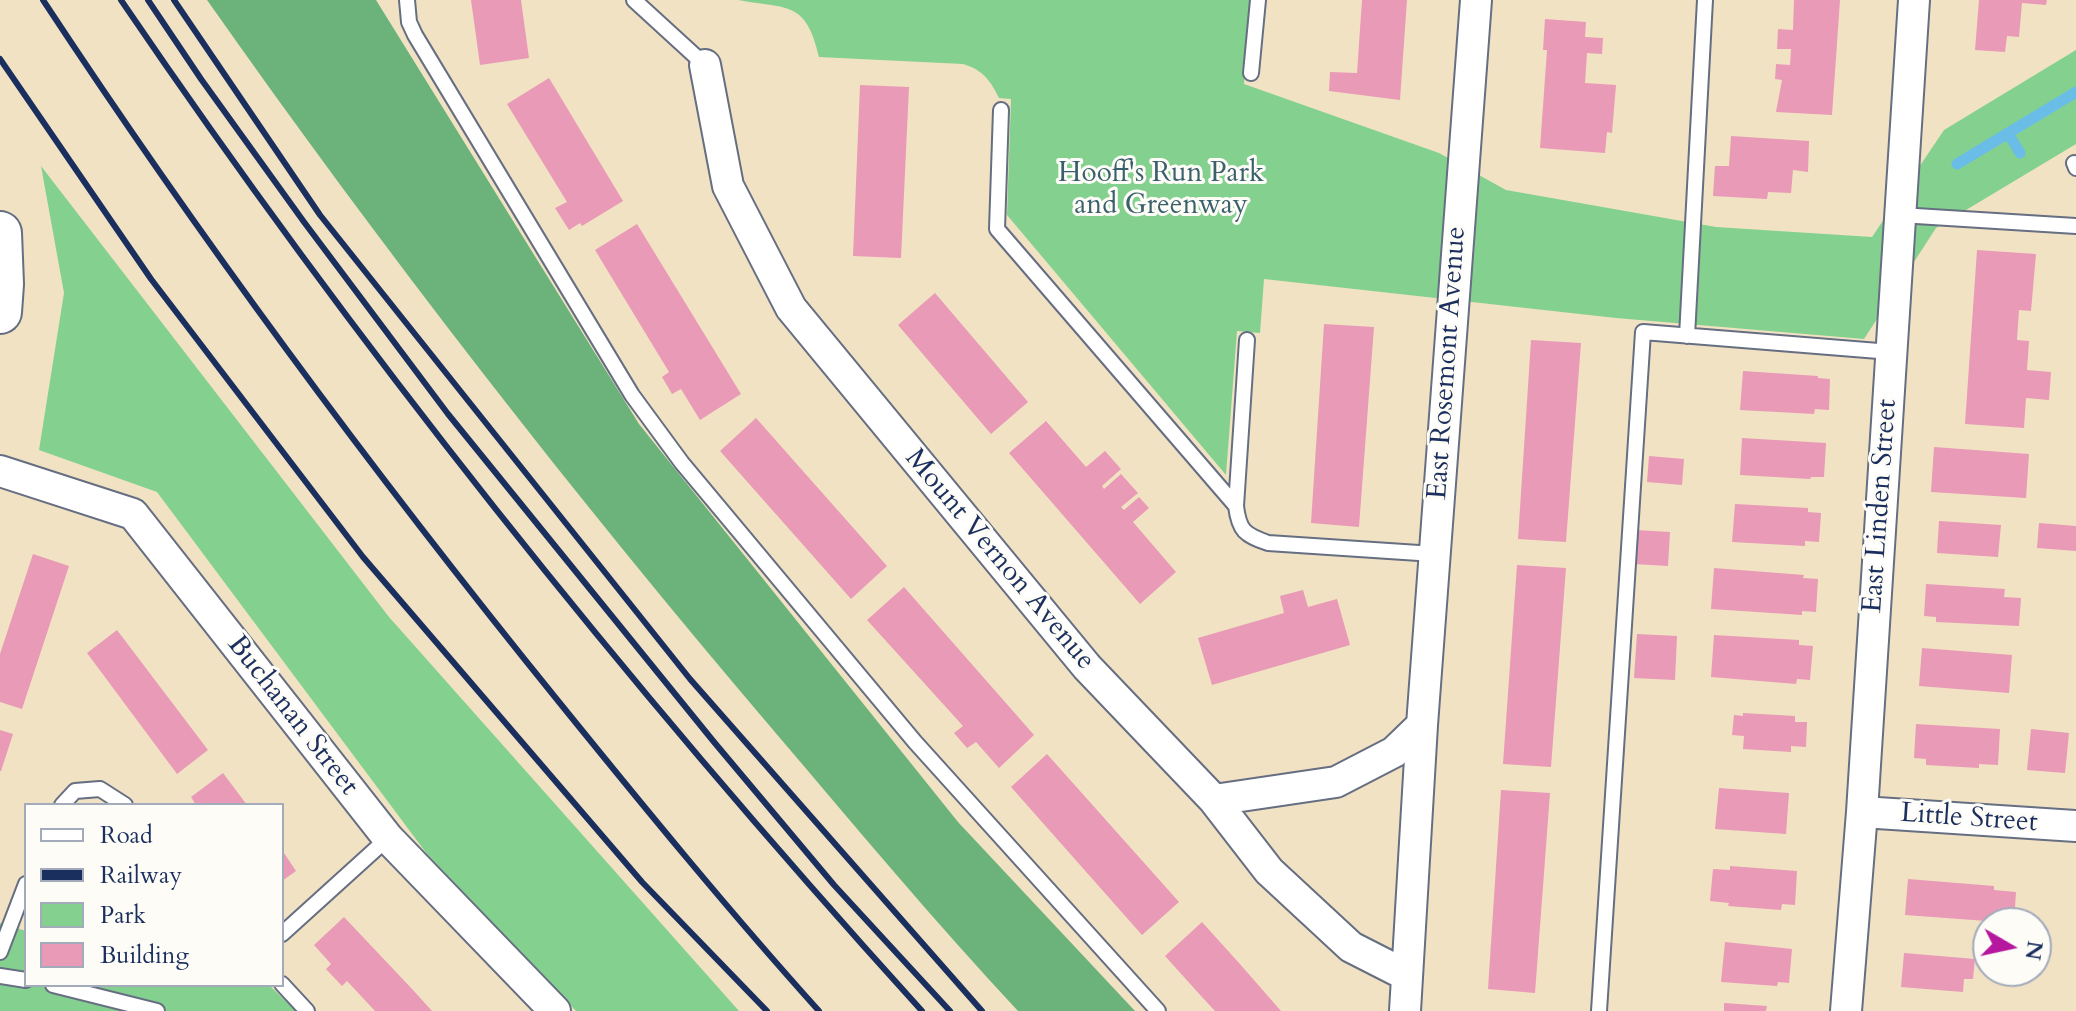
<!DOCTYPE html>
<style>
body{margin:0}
#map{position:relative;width:2076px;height:1011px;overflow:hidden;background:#f1e2c4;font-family:Cardo,serif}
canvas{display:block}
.legend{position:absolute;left:24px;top:803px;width:260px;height:184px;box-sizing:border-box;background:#fdfcf7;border:2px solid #a3aaba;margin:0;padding:10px 14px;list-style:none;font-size:24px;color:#1b2f5e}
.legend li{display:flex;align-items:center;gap:16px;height:40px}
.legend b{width:40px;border:2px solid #a3aaba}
.north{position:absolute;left:1972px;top:907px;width:80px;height:80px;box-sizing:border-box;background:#fdfcf7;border:2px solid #a3aaba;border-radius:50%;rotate:99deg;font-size:22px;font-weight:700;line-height:32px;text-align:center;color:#1b2f5e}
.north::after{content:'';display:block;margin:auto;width:28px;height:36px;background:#b5179e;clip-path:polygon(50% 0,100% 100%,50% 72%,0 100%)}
</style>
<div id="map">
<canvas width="2076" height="1011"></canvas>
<ul class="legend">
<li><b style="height:10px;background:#fff"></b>Road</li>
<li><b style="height:10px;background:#1b2f5e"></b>Railway</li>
<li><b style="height:22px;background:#84d18f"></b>Park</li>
<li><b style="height:22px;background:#e99ab6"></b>Building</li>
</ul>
<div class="north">N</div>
</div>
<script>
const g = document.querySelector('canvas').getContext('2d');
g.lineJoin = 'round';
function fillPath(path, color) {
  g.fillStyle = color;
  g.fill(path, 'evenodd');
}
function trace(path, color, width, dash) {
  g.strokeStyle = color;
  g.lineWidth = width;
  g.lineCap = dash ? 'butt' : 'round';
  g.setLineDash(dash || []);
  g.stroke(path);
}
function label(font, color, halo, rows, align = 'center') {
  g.font = font + ' Cardo,serif';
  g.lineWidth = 6;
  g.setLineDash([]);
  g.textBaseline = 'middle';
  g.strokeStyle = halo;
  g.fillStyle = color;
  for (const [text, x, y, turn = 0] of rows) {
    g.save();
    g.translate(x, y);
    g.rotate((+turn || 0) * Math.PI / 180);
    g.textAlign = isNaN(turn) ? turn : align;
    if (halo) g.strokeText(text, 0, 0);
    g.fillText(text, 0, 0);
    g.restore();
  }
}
fillPath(new Path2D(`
 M738 0H1251L1244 84 1439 153 1506 190 1716 227 1872 237 1944 130 2076 50V144L1936 228 1864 339 1616 318 1264 279 1260 333 1237 331 1226 475 1007 215 1011 99 999 98C990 80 983 70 963 64L819 57C806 0 787 9 738 0Z
 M41 166 389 617 739 1011H576L427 854 157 492 39 450 64 293Z
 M0 923 26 931V985H269L296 1011H0Z`), '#84d18f');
fillPath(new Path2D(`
 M207 0H376L639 424 958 822 1135 1011H1018C934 921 854 825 774 731 574 496 385 253 207 0Z`), '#6bb37a');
trace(new Path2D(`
 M2008 133 2020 153
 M1957 164 2076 92`), '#6abde6', 11);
fillPath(new Path2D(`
 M471 0H521L529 58 480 65Z
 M1362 0H1407L1400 100 1329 91 1330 72 1357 73Z
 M1794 0H1840L1832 115 1776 112 1782 80 1775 79 1776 64 1790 65 1791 49H1777L1778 29 1793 30Z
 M1979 0H2047L2046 5 2022 3 2019 37 2007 36 2005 52 1975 50Z
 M1545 19 1586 22 1585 37 1603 38 1602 54 1587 53 1585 83 1616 85 1612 133 1607 132 1605 153 1540 148 1547 50H1543Z
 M549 78 623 201 582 226 580 223 569 230 555 208 567 202 507 104Z
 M860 85 909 87 901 258 853 256Z
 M1731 136 1809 141 1808 172 1793 170 1791 193 1768 192 1767 199 1713 196 1715 166H1729Z
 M637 224 741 394 700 420 681 389 672 394 662 377 669 372 595 250Z
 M1977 250 2036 254 2031 311 2019 310 2017 340 2029 341 2027 370 2051 372 2049 400 2026 398 2024 428 1965 424Z
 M935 293 1028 402 991 434 898 325Z
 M1324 324 1374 327 1359 527 1311 523Z
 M1531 340 1581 343 1566 542 1518 539Z
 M1743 371 1818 376V378L1830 379 1829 410 1815 409 1814 414 1740 410Z
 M756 418 887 566 851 599 720 451Z
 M1046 421 1086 467 1105 451 1121 469 1102 486 1104 489 1121 474 1138 493 1121 507 1124 510 1139 497 1149 508 1133 522 1176 572 1140 604 1009 453Z
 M1742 438 1826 443 1824 477H1811L1810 479 1740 475Z
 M1934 447 2029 454 2026 498 1931 492Z
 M1649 456 1684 459 1682 485 1647 482Z
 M1735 504 1808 508V512L1821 513 1819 542 1805 541V546L1732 542Z
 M1939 521 2001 525 1998 557 1937 553Z
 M2039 523 2076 526V551L2037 548Z
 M1635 530 1670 532 1668 566 1633 564Z
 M33 554 69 566 22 709 0 702V654Z
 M1517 565 1566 568 1551 767 1503 764Z
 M1714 568 1804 575 1803 578 1818 579 1816 612 1802 611V615L1711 609Z
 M1926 584 2005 589 2004 597 2021 598 2019 626 1936 622V617L1924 616Z
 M904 587 1034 735 999 768 976 742 967 748 954 733 963 726 867 620Z
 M1303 590 1308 607 1337 599 1350 645 1212 685 1198 638 1284 613 1280 596Z
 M117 630 208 750 177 774 87 653Z
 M1637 634 1677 636 1675 680 1634 678Z
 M1714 635 1799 640V645L1813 646 1810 680 1797 679 1796 684 1711 677Z
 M1922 648 2012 655 2009 693 1919 686Z
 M1743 713 1795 716V722H1807L1806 747 1791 746V752L1743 749 1744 736 1732 735 1734 715 1743 716Z
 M1916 724 2000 729 1998 765 1979 764V768L1926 765V759L1914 758Z
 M2031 729 2069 733 2065 773 2027 770Z
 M0 730 13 734 1 771H0Z
 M1047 754 1179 902 1142 935 1011 787Z
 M223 773 247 805H196L191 797Z
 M1719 788 1789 793 1786 834 1715 829Z
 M1501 790 1550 793 1535 993 1488 989Z
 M282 850 296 871 282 881Z
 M1730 866 1797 871 1795 905 1782 904 1781 910 1728 906 1729 903 1710 901 1713 869 1730 870Z
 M1908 879 1994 886V890L2016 892 2014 923 1905 915Z
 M344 917 413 990 432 1011H375L347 981 342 986 326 969 331 964 314 945Z
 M1202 922 1239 963 1281 1011H1215L1202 997 1165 956Z
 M1725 942 1792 949 1789 983 1778 982 1777 986 1721 982Z
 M1904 953 1975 959 1973 979H1964L1963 992 1901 987Z
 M1724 1003 1767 1006 1766 1011H1724Z`), '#e99ab6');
const lane = new Path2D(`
 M407 0 409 22 415 35 632 395 682 463 915 742 1158 1011
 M634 0 705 65
 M1251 73 1258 0
 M1001 110 997 229 1236 506
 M2074 163 2076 168
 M1900 215 2076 226
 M1687 336 1705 0
 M1247 340 1236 506C1239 531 1245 535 1268 543L1434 554
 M62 805 75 791 100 789 125 805
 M282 934 388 838
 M0 952 26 884
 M0 976 26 980
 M282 984 307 1011
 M53 985 157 1011
 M1599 1011 1643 332 1891 352`);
const street = new Path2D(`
 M705 65 728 186 791 308 1087 667 1214 800 1269 871 1351 947 1406 975
 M0 471 133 514 388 838 555 1011
 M1214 800 1336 782 1394 752 1422 725
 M1862 812 2076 826
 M1405 1011 1422 725 1476 0
 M1846 1011 1862 812 1914 0`);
const secondary = new Path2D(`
 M0 233 2 284 0 312`);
trace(lane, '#666e82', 18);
trace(street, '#666e82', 34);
trace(secondary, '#666e82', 46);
trace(lane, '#fff', 14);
trace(street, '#fff', 30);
trace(secondary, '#fff', 42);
trace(new Path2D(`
 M43 0C203 243 376 476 559 702 644 807 729 911 819 1011
 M121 0C363 356 633 692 922 1011
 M148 0 201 79 304 222 448 414 714 742 834 885 950 1011
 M174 0 320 215 690 679 982 1011
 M0 59 151 279 363 557 642 882 767 1011`), '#1b2f5e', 6);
label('28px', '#3a606d', '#fdfcf7', [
 ["Hooff's Run Park",1161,175],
 ["and Greenway",1161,207]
]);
label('28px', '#1b2f5e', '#fdfcf7', [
 ["East Rosemont Avenue",1448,363,-86],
 ["East Linden Street",1881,506,-86],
 ["Mount Vernon Avenue",999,560,50],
 ["Buchanan Street",292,716,52],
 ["Little Street",1969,819,4]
]);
</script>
